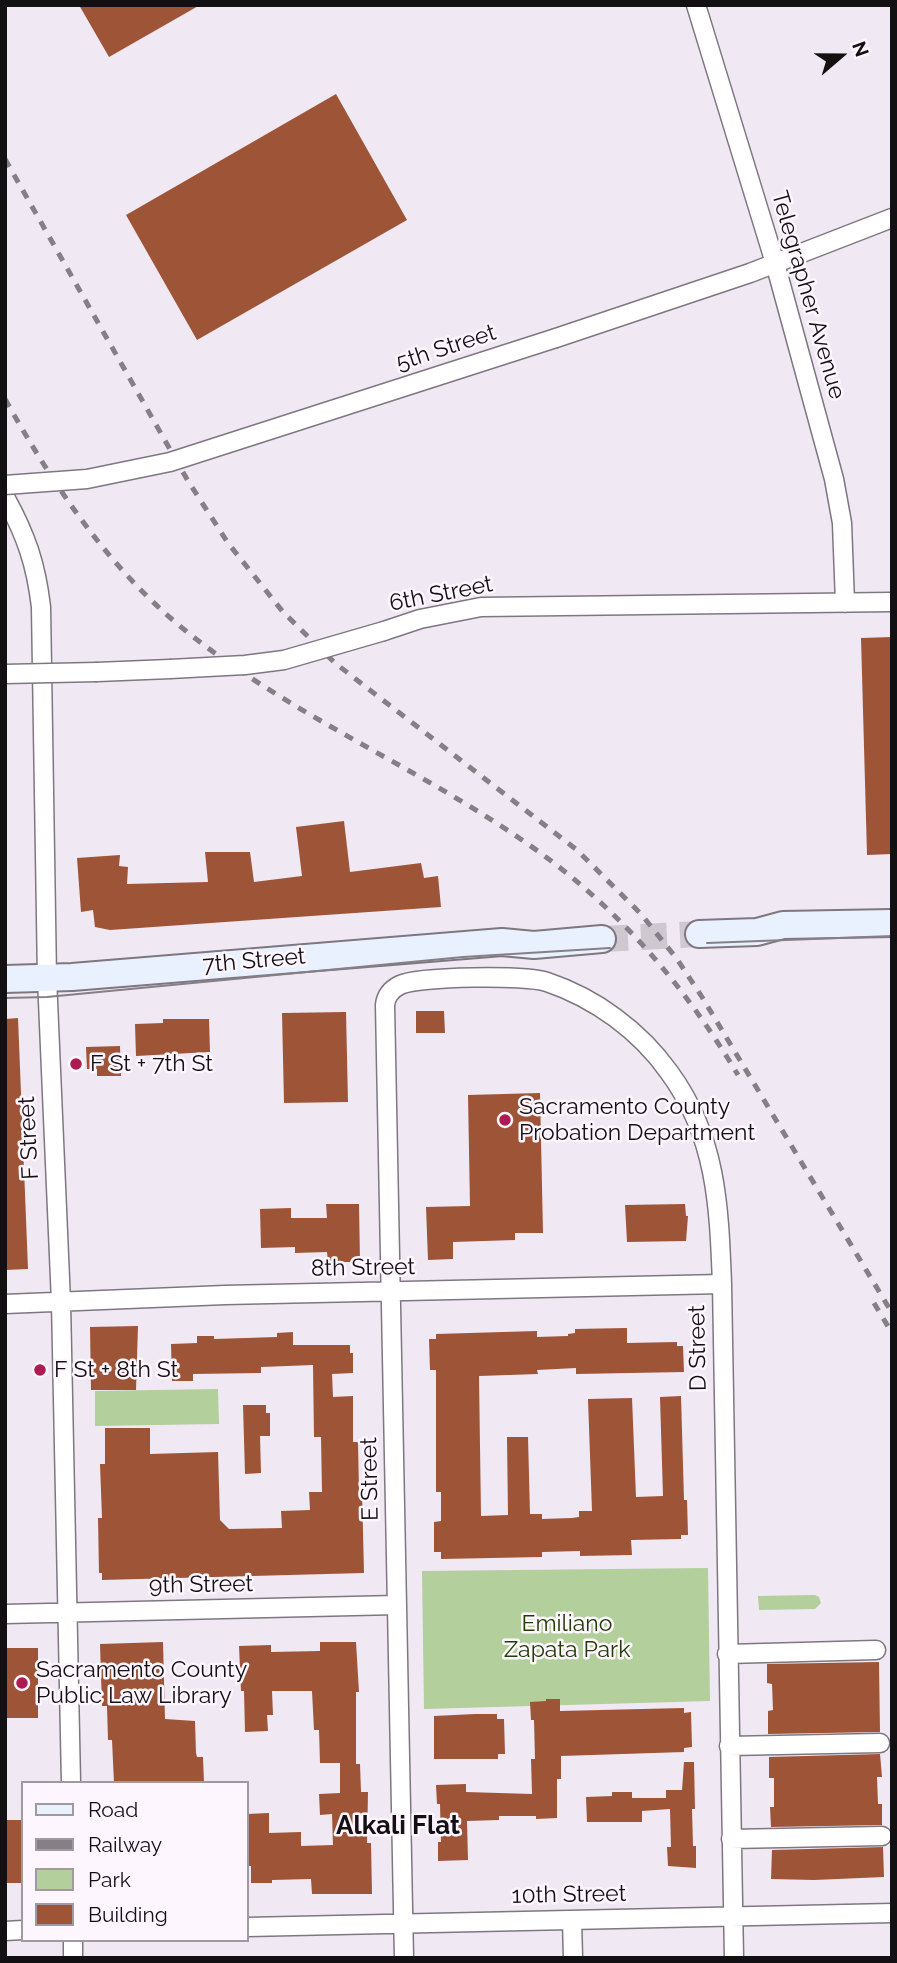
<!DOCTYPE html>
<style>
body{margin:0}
#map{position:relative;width:897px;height:1963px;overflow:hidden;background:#f0e8f2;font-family:Raleway,sans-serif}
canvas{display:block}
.frame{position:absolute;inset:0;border:7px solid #131013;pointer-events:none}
.legend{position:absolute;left:21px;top:1781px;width:228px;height:161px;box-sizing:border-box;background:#fdf6fe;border:2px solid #9f9aa0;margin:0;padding:9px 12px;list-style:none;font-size:21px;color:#131013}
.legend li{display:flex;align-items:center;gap:14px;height:35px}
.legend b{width:35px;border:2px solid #9f9aa0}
.north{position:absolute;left:806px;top:21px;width:70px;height:70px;-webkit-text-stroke:5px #fdf6fe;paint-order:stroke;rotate:70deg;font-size:19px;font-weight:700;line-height:28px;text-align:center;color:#131013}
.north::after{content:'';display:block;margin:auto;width:24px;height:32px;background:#131013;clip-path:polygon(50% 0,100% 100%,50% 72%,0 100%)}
</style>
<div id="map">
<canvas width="897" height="1963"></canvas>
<div class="frame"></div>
<ul class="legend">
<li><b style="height:9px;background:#eaf1fe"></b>Road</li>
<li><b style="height:9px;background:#857f86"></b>Railway</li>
<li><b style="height:19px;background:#b2cf9c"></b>Park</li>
<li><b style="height:19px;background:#9e5437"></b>Building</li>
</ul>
<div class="north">N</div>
</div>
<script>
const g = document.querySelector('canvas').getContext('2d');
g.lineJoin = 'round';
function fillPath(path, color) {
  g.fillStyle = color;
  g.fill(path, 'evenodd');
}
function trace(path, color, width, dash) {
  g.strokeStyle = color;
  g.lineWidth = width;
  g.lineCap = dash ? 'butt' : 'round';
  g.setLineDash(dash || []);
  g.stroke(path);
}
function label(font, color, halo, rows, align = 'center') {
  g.font = font + ' Raleway,sans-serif';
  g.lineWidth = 5;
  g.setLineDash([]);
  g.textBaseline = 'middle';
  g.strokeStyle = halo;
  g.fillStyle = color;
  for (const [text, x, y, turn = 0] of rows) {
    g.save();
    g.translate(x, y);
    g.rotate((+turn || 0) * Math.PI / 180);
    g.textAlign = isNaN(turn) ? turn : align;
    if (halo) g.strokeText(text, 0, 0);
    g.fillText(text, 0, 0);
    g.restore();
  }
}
fillPath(new Path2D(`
 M218 1389 219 1424 95 1426V1391Z
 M708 1568 710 1701 424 1709 422 1571Z
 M815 1595 819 1597 821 1603 815 1609 759 1610 758 1596Z`), '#b2cf9c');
fillPath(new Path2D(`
 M79 5H200L109 57Z
 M336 94 407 220 197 340 126 215Z
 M892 637V854L867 855 861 638Z
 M344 821 350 872 421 863 424 878 438 876 441 907 110 930 95 927 93 910 81 912 77 858 120 855 119 866 128 867 127 884 208 882 205 852H250L254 882 302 876 296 827Z
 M416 1011H444L445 1033H416Z
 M346 1012 348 1102 284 1103 282 1013Z
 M18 1018 28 1269 5 1270V1019Z
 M163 1019H209L210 1052 136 1056 135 1024 163 1023Z
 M120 1046 121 1076H97V1069H87L86 1047Z
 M540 1093 543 1233H515V1240L453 1242V1259L428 1260 426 1207 470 1206 468 1095Z
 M326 1204H359L360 1262H328L327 1252 295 1253V1247L261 1248 260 1209 291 1208V1218H327Z
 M685 1204 686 1216H688L686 1241 627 1242 625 1205Z
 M138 1326 136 1390H91L90 1327Z
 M627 1328V1343L677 1342V1346H683L684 1372 576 1374V1368L537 1370 538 1374 479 1376 481 1516 508 1515 507 1437H528L530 1514H542V1519L572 1518 579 1517V1511H592L588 1399 632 1398 636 1497 663 1496 660 1397 681 1396 684 1500H687L688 1535H681V1539L631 1540 632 1555 580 1556V1551L542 1552V1557L441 1559V1552H434V1522L441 1521V1492H436V1370H430L429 1339H436V1334L537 1331V1337L568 1336V1334L575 1333V1329Z
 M293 1332V1345H350V1353H353V1373L332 1374 333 1397 353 1396V1442H358L359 1491H362L364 1573 102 1580V1573H99L98 1518H102L100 1464H105V1428H150V1454L218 1452 220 1520 229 1529 282 1528 281 1511 310 1510 309 1492H322L321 1437H314L313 1365 261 1367V1373L193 1374V1381H172L171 1344 197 1343V1336H214V1339L277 1337V1333Z
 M243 1405H266V1413H270V1436H260L261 1473 245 1474Z
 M163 1642 165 1719 195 1721 196 1753 197 1757H203L204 1783H114L112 1740H108L107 1706H102L100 1644Z
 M320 1642H356L359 1692H356V1764H360L361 1792H368L367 1843H371L372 1894H312L311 1879 272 1880V1883H251V1866H248L247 1814 269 1813V1833L301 1832V1846L333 1845 332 1814 320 1815 319 1794 340 1793V1763H320L319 1730H314L312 1691H272L273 1715H267L268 1731 245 1732 244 1691H241L239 1646 271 1645V1652L320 1651Z
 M5 1648H38V1718H5Z
 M879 1662 880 1732 768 1734V1711L773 1710 772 1684 767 1683V1664Z
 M546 1699H560V1711L684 1708V1713L691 1712 692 1747 684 1748V1752L561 1756V1779H557V1818L536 1819V1816H499V1820L467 1821 468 1860 438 1861V1842H441L440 1804H437L436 1785 466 1784V1792L532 1794 531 1759H535L534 1720H531L530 1702 546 1701Z
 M475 1714H497V1719H504L505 1754H498V1759H434V1716Z
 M880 1754 882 1777H877L878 1804H882V1825L771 1827 770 1807H774V1778H769V1757Z
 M684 1762H694L695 1809H692L693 1846H696V1868L668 1866 667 1847H671L670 1809 642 1811V1822H587L586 1797 612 1796V1792H632V1798H666V1790H682Z
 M5 1820H23V1883H5Z
 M883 1847 884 1877 814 1880 771 1879 772 1850Z`), '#9e5437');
trace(new Path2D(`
 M602 939 699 934`), '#cfc8d1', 26, [26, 13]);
const street = new Path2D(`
 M696 5 775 263 834 479 842 523 845 603
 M556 338 750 273 892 218
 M5 497C26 535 36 564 41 607L47 978 61 1302 71 1783
 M384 631 420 619 481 607 892 602
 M97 672 170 669
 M5 1304 225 1295 722 1284
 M5 1614 397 1605
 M727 1654 876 1650
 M729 1746 880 1743
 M731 1839 882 1836
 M572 1920 573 1958
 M247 1927 892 1913
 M5 1931 23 1930
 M73 1940V1958
 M404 1958 385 1005C386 996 392 989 400 985 419 976 527 975 547 982 595 998 640 1031 669 1072 717 1137 719 1207 722 1284L734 1958`);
const secondary = new Path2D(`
 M699 934 757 932 783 925 892 923
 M5 979 72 977 502 942 534 945 602 939`);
trace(street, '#7e7780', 21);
trace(secondary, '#7e7780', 30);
trace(street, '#fff', 18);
trace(secondary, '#eaf1fe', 26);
trace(new Path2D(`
 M707 943 892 936
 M5 998 47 997 463 957 610 948`), '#857f86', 2);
trace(new Path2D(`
 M5 159 188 481 228 543 283 612 335 663 577 850 641 914 677 959 702 997 892 1313
 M5 399C54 486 108 568 186 631 289 714 413 765 522 840 612 901 682 981 738 1075
 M874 1303 892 1333`), '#857f86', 5, [9, 9]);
const streetBridge = new Path2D(`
 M5 485 87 479 170 462 556 338
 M170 669 245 665 284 660 384 631
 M5 674 97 672`);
trace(streetBridge, '#7e7780', 21, []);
trace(streetBridge, '#fff', 18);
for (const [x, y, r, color] of [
 [76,1064,7,"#ad1c51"],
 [505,1120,7,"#ad1c51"],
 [40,1370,7,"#ad1c51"],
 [22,1683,7,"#ad1c51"]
]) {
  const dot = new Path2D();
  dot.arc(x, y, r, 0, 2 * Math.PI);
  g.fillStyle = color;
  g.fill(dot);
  trace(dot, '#fdf6fe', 2.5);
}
label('23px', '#131013', '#fdf6fe', [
 ["Telegrapher Avenue",808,295,74],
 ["5th Street",446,348,-18],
 ["6th Street",441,594,-11],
 ["7th Street",254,961,-5],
 ["F Street",29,1138,-93],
 ["8th Street",363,1268,-1],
 ["D Street",698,1348,-91],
 ["E Street",370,1479,-91],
 ["9th Street",201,1585,-1],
 ["10th Street",569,1895,-1]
]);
label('23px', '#131013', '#fdf6fe', [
 ["F St + 7th St",90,1064],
 ["Sacramento County",519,1107],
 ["Probation Department",519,1133],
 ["F St + 8th St",54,1370],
 ["Sacramento County",36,1670],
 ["Public Law Library",36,1696]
], 'left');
label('23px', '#233c07', '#fdf6fe', [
 ["Emiliano",567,1624],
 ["Zapata Park",567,1650]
]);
label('bold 26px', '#131013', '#fdf6fe', [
 ["Alkali Flat",398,1826]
]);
</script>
